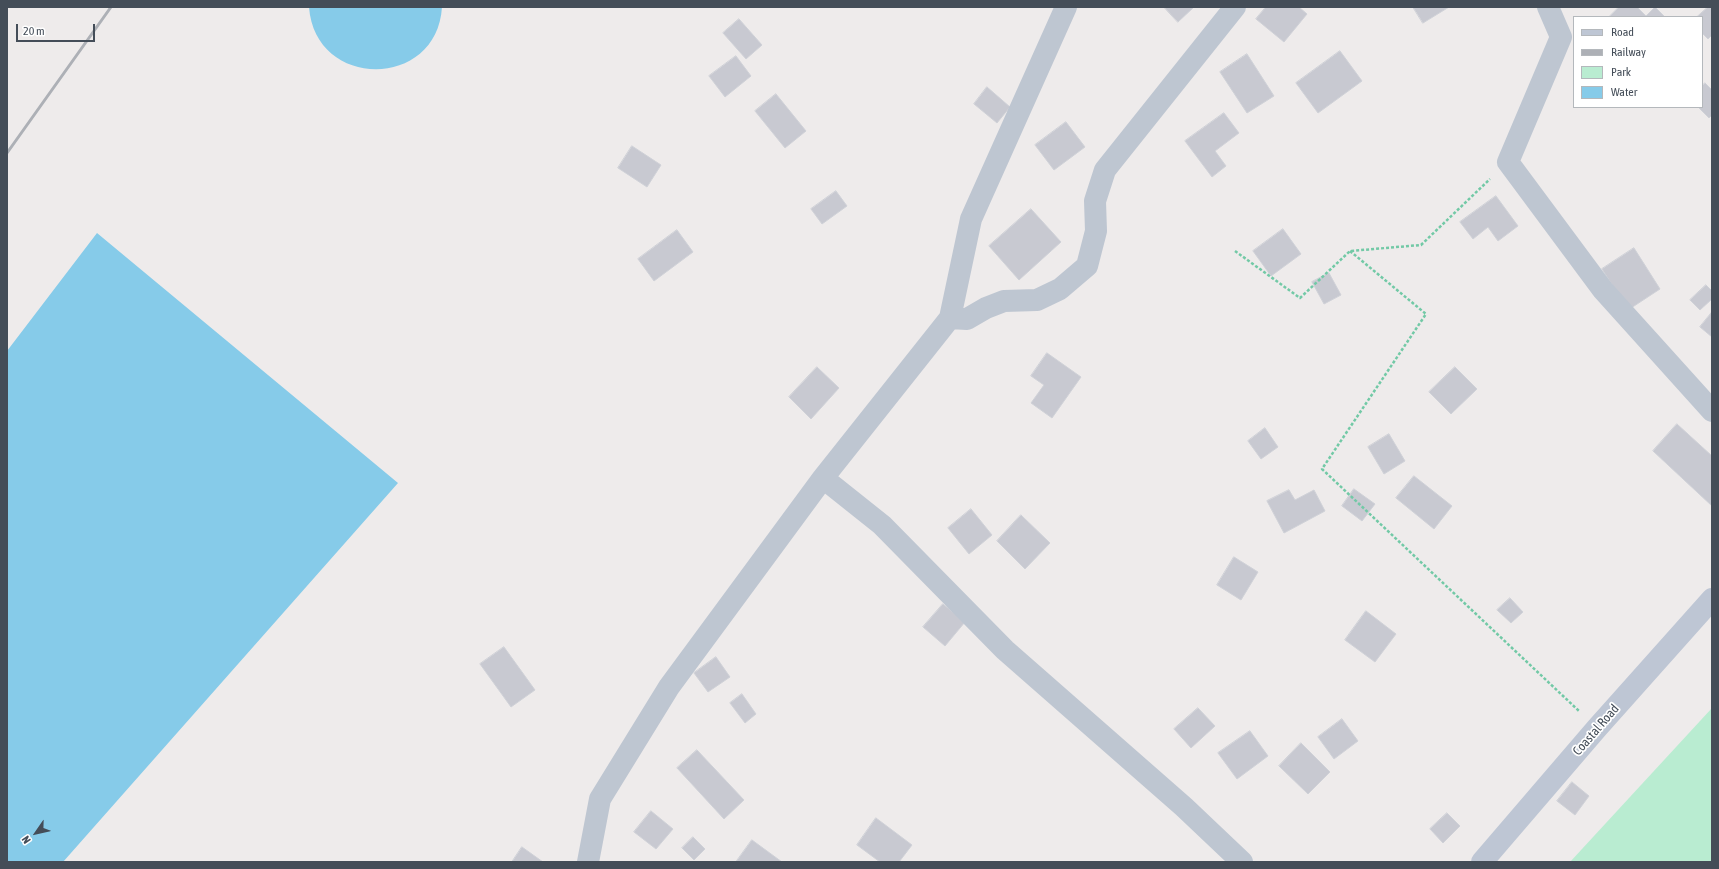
<!DOCTYPE html>
<style>
body{margin:0}
#map{position:relative;width:1719px;height:869px;overflow:hidden;background:#eeebeb;font-family:"Asap Condensed",sans-serif}
canvas{display:block}
.frame{position:absolute;inset:0;border:8px solid #444d58;pointer-events:none}
.legend{position:absolute;left:1573px;top:16px;width:130px;height:92px;box-sizing:border-box;background:#fff;border:1px solid #b4b8bc;margin:0;padding:5px 7px;list-style:none;font-size:12px;color:#444d58}
.legend li{display:flex;align-items:center;gap:8px;height:20px}
.legend b{width:20px;border:1px solid #b4b8bc}
.north{position:absolute;left:16px;top:813px;width:40px;height:40px;-webkit-text-stroke:3px #fff;paint-order:stroke;rotate:236deg;font-size:11px;font-weight:700;line-height:16px;text-align:center;color:#444d58}
.north::after{content:'';display:block;margin:auto;width:14px;height:18px;background:#444d58;clip-path:polygon(50% 0,100% 100%,50% 72%,0 100%)}
.scale{position:absolute;left:16px;top:24px;width:79px;height:18px;box-sizing:border-box;border:2px solid #444d58;border-top:0;padding-left:5px;font-size:12px;line-height:14px;white-space:nowrap;color:#444d58;-webkit-text-stroke:3px #fff;paint-order:stroke}
</style>
<div id="map">
<canvas width="1719" height="869"></canvas>
<div class="frame"></div>
<ul class="legend">
<li><b style="height:5px;background:#bec6d4"></b>Road</li>
<li><b style="height:5px;background:#adb0b6"></b>Railway</li>
<li><b style="height:11px;background:#b9ecd1"></b>Park</li>
<li><b style="height:11px;background:#86cbe9"></b>Water</li>
</ul>
<div class="north">N</div>
<div class="scale">20 m</div>
</div>
<script>
const g = document.querySelector('canvas').getContext('2d');
g.lineJoin = 'round';
function fillPath(path, color) {
  g.fillStyle = color;
  g.fill(path, 'evenodd');
}
function trace(path, color, width, dash) {
  g.strokeStyle = color;
  g.lineWidth = width;
  g.lineCap = dash ? 'butt' : 'round';
  g.setLineDash(dash || []);
  g.stroke(path);
}
function label(font, color, halo, rows, align = 'center') {
  g.font = font + ' "Asap Condensed",sans-serif';
  g.lineWidth = 3.5;
  g.setLineDash([]);
  g.textBaseline = 'middle';
  g.strokeStyle = halo;
  g.fillStyle = color;
  for (const [text, x, y, turn = 0] of rows) {
    g.save();
    g.translate(x, y);
    g.rotate((+turn || 0) * Math.PI / 180);
    g.textAlign = isNaN(turn) ? turn : align;
    if (halo) g.strokeText(text, 0, 0);
    g.fillText(text, 0, 0);
    g.restore();
  }
}
fillPath(new Path2D(`
 M1712 708V862H1570Z`), '#b9ecd1');
fillPath(new Path2D(`
 M309 7H442C437 90 315 90 309 7Z
 M97 233 398 483 63 862H7V351Z`), '#86cbe9');
const building = new Path2D(`
 M1164 7H1194L1178 22Z
 M1266 7H1299L1307 14 1284 42 1256 19Z
 M1413 7H1449L1423 23Z
 M1619 7H1637L1646 16 1655 7 1665 17H1609Z
 M1708 7H1712V35L1708 39 1702 33V17H1697Z
 M739 19 762 45 746 59 723 33Z
 M1340 51 1362 81 1318 113 1296 83Z
 M1247 54 1274 96 1247 113 1220 72Z
 M736 56 751 76 725 97 709 76Z
 M1705 83 1712 90V115L1709 118 1698 107H1702V86Z
 M987 87 1010 107 997 123 974 104Z
 M776 94 806 131 785 148 755 111Z
 M1224 113 1239 133 1215 151 1226 166 1212 177 1185 141Z
 M1066 122 1085 147 1054 170 1035 145Z
 M632 146 661 165 647 187 618 168Z
 M836 191 847 206 822 224 811 209Z
 M1496 196 1518 226 1498 241 1488 227 1473 239 1460 222Z
 M1031 209 1061 242 1019 280 989 246Z
 M1283 229 1301 254 1271 276 1253 251Z
 M677 230 693 252 654 281 638 259Z
 M1634 248 1660 289 1628 310 1602 269Z
 M1329 273 1341 295 1324 304 1312 282Z
 M1706 285 1712 291V299L1700 310 1690 300Z
 M1712 312V337L1700 327Z
 M1047 353 1081 377 1052 418 1031 403 1044 385 1031 376Z
 M817 367 839 388 811 419 789 397Z
 M1455 367 1477 389 1451 414 1429 392Z
 M1677 424 1712 456V506L1653 451Z
 M1265 428 1278 447 1261 459 1248 441Z
 M1389 434 1405 461 1384 474 1368 447Z
 M1414 476 1452 506 1434 529 1396 498Z
 M1354 489 1375 504 1362 521 1342 506Z
 M1289 490 1295 500 1314 490 1325 511 1284 533 1267 501Z
 M971 509 992 535 969 554 948 528Z
 M1021 515 1050 543 1025 569 997 541Z
 M1234 557 1258 572 1241 600 1217 585Z
 M1510 598 1523 612 1511 623 1497 610Z
 M943 604 965 622 945 646 923 627Z
 M1366 611 1396 634 1375 662 1345 640Z
 M504 647 535 690 511 707 480 664Z
 M716 657 730 677 708 692 694 673Z
 M742 694 756 714 745 723 730 703Z
 M1198 708 1215 726 1191 748 1174 729Z
 M1342 719 1358 741 1334 759 1318 737Z
 M1250 731 1268 756 1237 779 1218 753Z
 M1301 743 1330 772 1308 794 1279 766Z
 M697 750 744 800 724 819 677 768Z
 M1572 782 1589 796 1575 815 1557 801Z
 M651 811 673 829 656 849 634 832Z
 M1447 813 1460 826 1443 843 1430 829Z
 M876 818 912 845 899 862H880L857 845Z
 M693 837 705 849 694 860 682 848Z
 M752 840 782 862H736Z
 M522 847 543 862H512Z`);
fillPath(building, '#c8c9d1');
trace(building, '#cfd1d7', 1);
trace(new Path2D(`
 M1235 251 1300 298 1350 251 1421 245 1490 179
 M1350 251 1426 314 1322 469 1579 711`), '#72c9a6', 2.5, [3, 2]);
trace(new Path2D(`
 M1548 7 1561 37 1508 162 1603 290 1712 411
 M950 318 971 219 1066 7
 M823 478 882 525 1005 650 1184 807 1242 862
 M588 862 600 799 669 687 823 478 950 318 967 319 986 308 1004 301 1037 300 1060 289 1087 266 1096 231 1095 201 1105 170 1235 7`), '#bec6d1', 22);
trace(new Path2D(`
 M1482 862 1597 728 1712 599`), '#bec6d4', 22);
trace(new Path2D(`
 M7 153 111 7`), '#adb0b6', 3);
label('13px', '#444d58', '#fff', [
 ["Coastal Road",1596,730,-49]
]);
</script>
